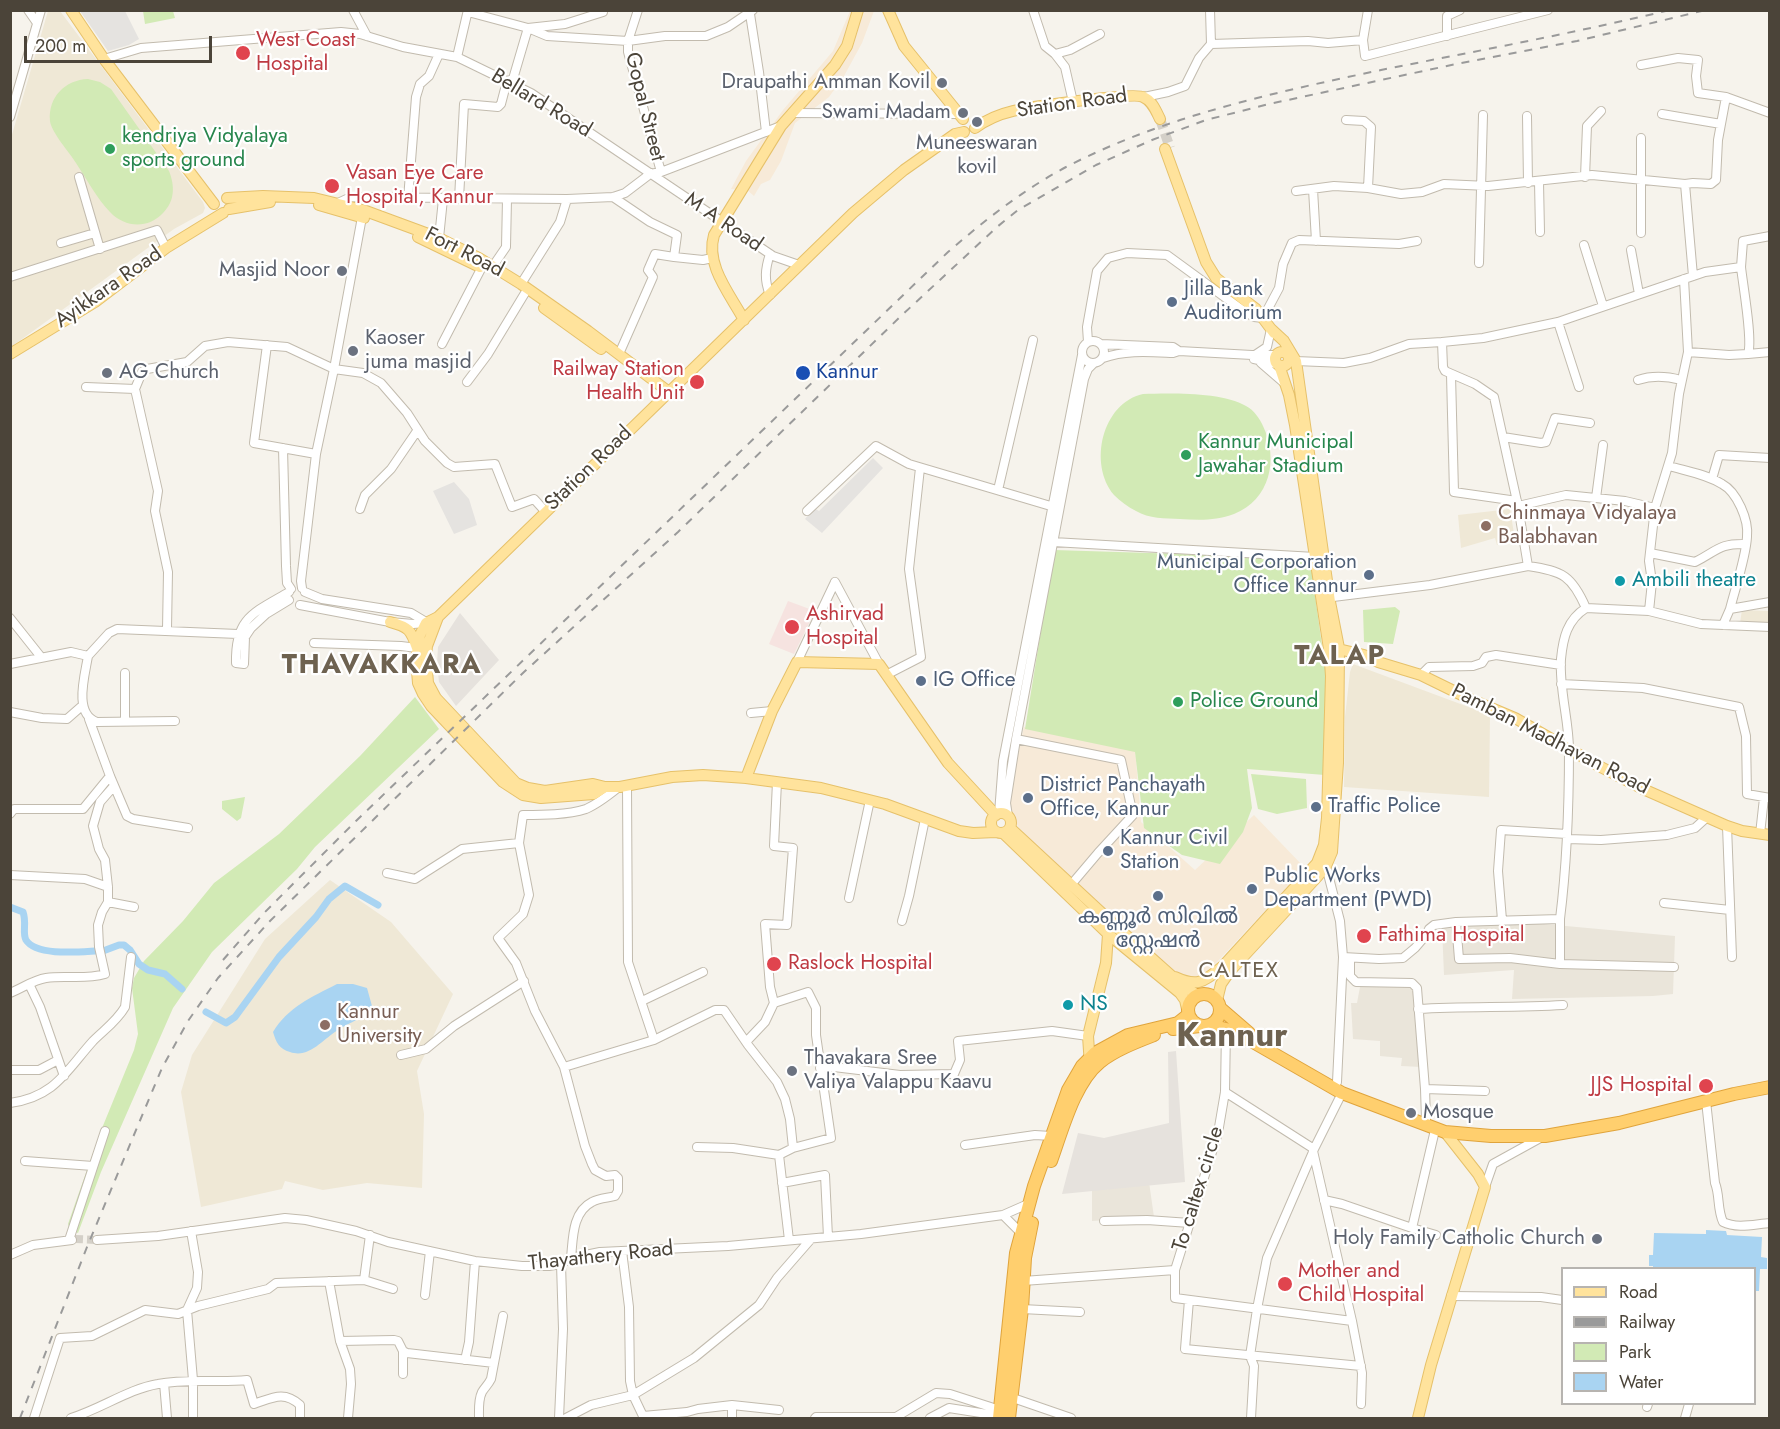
<!DOCTYPE html>
<meta charset="utf-8">
<style>
body{margin:0}
#map{position:relative;width:1780px;height:1429px;overflow:hidden;background:#f6f3ec;font-family:Jost,sans-serif}
canvas{display:block}
.frame{position:absolute;inset:0;border:12px solid #4b4439;pointer-events:none}
.legend{position:absolute;left:1561px;top:1267px;width:195px;height:138px;box-sizing:border-box;background:#fff;border:2px solid #b7b4b0;margin:0;padding:8px 10px;list-style:none;font-size:18px;color:#4b4439}
.legend li{display:flex;align-items:center;gap:12px;height:30px}
.legend b{width:30px;border:2px solid #b7b4b0}
.scale{position:absolute;left:24px;top:36px;width:188px;height:27px;box-sizing:border-box;border:3px solid #4b4439;border-top:0;padding-left:8px;font-size:18px;line-height:21px;white-space:nowrap;color:#4b4439;-webkit-text-stroke:4px #fff;paint-order:stroke}
</style>
<div id="map">
<canvas width="1780" height="1429"></canvas>
<div class="frame"></div>
<ul class="legend">
<li><b style="height:8px;background:#ffe39c"></b>Road</li>
<li><b style="height:8px;background:#9a9a9a"></b>Railway</li>
<li><b style="height:16px;background:#d2eab5"></b>Park</li>
<li><b style="height:16px;background:#a9d4f2"></b>Water</li>
</ul>
<div class="scale">200 m</div>
</div>
<script>
const g = document.querySelector('canvas').getContext('2d');
g.lineJoin = 'round';
function fillPath(path, color) {
  g.fillStyle = color;
  g.fill(path, 'evenodd');
}
function trace(path, color, width, dash) {
  g.strokeStyle = color;
  g.lineWidth = width;
  g.lineCap = dash ? 'butt' : 'round';
  g.setLineDash(dash || []);
  g.stroke(path);
}
function label(font, color, halo, rows, align = 'center') {
  g.font = font + ' Jost,"Noto Sans Malayalam",sans-serif';
  g.lineWidth = 4.5;
  g.setLineDash([]);
  g.textBaseline = 'middle';
  g.strokeStyle = halo;
  g.fillStyle = color;
  for (const [text, x, y, turn = 0] of rows) {
    g.save();
    g.translate(x, y);
    g.rotate((+turn || 0) * Math.PI / 180);
    g.textAlign = isNaN(turn) ? turn : align;
    if (halo) g.strokeText(text, 0, 0);
    g.fillText(text, 0, 0);
    g.restore();
  }
}
fillPath(new Path2D(`
 M1533 923 1675 936 1673 994 1653 996 1512 999 1514 970 1444 975 1442 927Z
 M1414 986 1422 1067 1401 1066 1402 1058 1380 1056V1041L1353 1039 1351 1003H1357L1360 987Z
 M1149 1182 1154 1217 1092 1221V1186Z`), '#eae5da');
fillPath(new Path2D(`
 M850 11H874L862 43 844 76 829 97 795 123 781 161 770 180 761 184 754 196 747 190 731 189 746 161 783 110 833 51Z
 M1024 727 1135 748 1141 822 1195 870 1254 815 1305 868 1203 977 1190 980 1174 973 1025 835 1013 820 1009 794Z`), '#f7ead8');
fillPath(new Path2D(`
 M460 613 499 660 456 706 439 682 437 664 438 647Z
 M1176 1051 1185 1182 1062 1194 1078 1133 1104 1138 1169 1123 1168 1052Z`), '#e6e2dd');
fillPath(new Path2D(`
 M48 11H60L203 202 205 208 203 213 174 229 11 347V138Z
 M1510 509 1515 540 1497 545 1495 538 1461 548 1458 515Z
 M1742 610 1769 611V626L1740 623Z
 M1353 664 1490 715 1489 797 1344 787 1345 717 1350 672Z
 M330 880 391 922 453 994 417 1071 424 1114 422 1188 367 1183 323 1190 285 1181 282 1189 201 1207 181 1092 192 1055 265 939Z`), '#efe8d6');
fillPath(new Path2D(`
 M788 601 815 611 794 654 769 644Z`), '#f6e3e0');
fillPath(new Path2D(`
 M143 11H173L175 18 145 24Z
 M88 79 100 82 111 89 169 171C175 186 175 201 163 213 148 229 125 228 110 212 98 200 86 178 76 163 70 153 51 132 50 121 48 97 65 80 88 79Z
 M1143 394C1170 393 1223 392 1246 406 1254 410 1260 419 1263 426 1279 459 1270 500 1234 514 1216 521 1198 520 1180 519 1165 518 1149 519 1136 511 1128 507 1120 501 1114 495 1088 464 1102 403 1143 394Z
 M1054 550 1310 558 1326 675 1325 775 1247 769 1252 808 1243 832 1220 864 1182 855 1144 828 1135 752 1025 729Z
 M1395 607 1400 611 1393 644 1364 642 1363 610Z
 M415 697 439 729 315 847 297 869 212 952 173 1008 101 1172 78 1233 70 1230 68 1224 76 1201 100 1133 134 1050 138 1034 132 988 134 978 144 961 183 921 214 883 279 834 360 756Z
 M1251 774 1306 779 1307 808 1277 814 1258 809Z
 M245 797 241 818 237 821 222 809V801Z`), '#d2eab5');
fillPath(new Path2D(`
 M80 11H125L139 39 129 45 108 51Z
 M873 458 883 468 822 533 805 519 814 508 819 511Z
 M454 482 469 499 477 525 454 534 433 491Z`), '#e5e3e0');
fillPath(new Path2D(`
 M337 984H353L367 988 372 1006C363 1020 351 1021 338 1030 323 1039 309 1059 290 1052 279 1049 276 1042 273 1032 288 1007 312 997 337 984Z
 M1706 1230 1726 1231 1727 1235 1762 1237 1761 1257 1767 1258V1269H1760L1759 1291H1755L1754 1268H1653V1266H1649V1255H1653L1654 1233 1706 1234Z`), '#a9d4f2');
trace(new Path2D(`
 M10 907 23 912C27 923 22 933 26 940 36 956 78 952 95 951
 M103 951 119 945H124L130 950 139 964 148 970 165 974 182 989
 M206 1012 226 1023 235 1017 279 957 316 917 329 899 345 886 378 905`), '#a9d4f2', 7);
trace(new Path2D(`
 M75 1239 97 1240`), '#d4d0c8', 8, [8, 4]);
trace(new Path2D(`
 M1160 119 1170 148`), '#d4d0c8', 10, [10, 5]);
const minor = new Path2D(`
 M28 10 37 23
 M353 10 367 36
 M638 10 628 41V52L661 172
 M1033 10 1045 46 1055 54 1070 50 1100 34
 M1368 10 1363 40 1365 56 1548 10
 M468 12 528 28 565 24 603 12V10
 M750 14 759 72 766 132
 M1447 36V16L1460 10
 M1211 44 1308 41 1328 43 1363 40
 M1055 54 1065 67 1073 102
 M457 57 468 10
 M104 59 141 48 341 32 360 34 403 47 457 57 531 93 773 256 799 265
 M1641 65 1678 58 1698 60 1696 76 1698 93 1726 97 1770 113
 M1144 97 1168 92 1185 86 1199 58 1211 44 1210 10
 M792 113 958 114
 M1662 114 1721 124
 M1527 116 1528 183
 M10 117 41 10
 M1346 120 1364 121 1371 127 1368 188
 M79 177 100 249
 M1585 177 1587 126 1601 111
 M1539 182 1540 232
 M1313 189 1316 241
 M1296 191 1334 186 1368 188 1401 194 1422 192 1444 184 1488 186 1592 175 1685 184
 M613 197 650 222 677 235 674 257 703 260 712 258
 M408 199 416 97 420 84 429 76 439 54
 M459 199 464 104 498 107 501 104 507 81 513 79 528 28 547 36 628 41 665 36H706L728 27 753 10
 M338 203 351 197 567 199 613 197 625 193 650 174 661 172 781 126
 M1641 233V138
 M439 238 443 199
 M61 243 95 233
 M1584 245 1603 306
 M1631 250 1639 294
 M1479 263 1483 115
 M493 266 506 247 507 199
 M1693 276 1685 184 1693 183 1711 184 1716 180 1718 140 1726 97
 M10 277 157 230 166 248
 M521 284 560 222 567 199
 M770 295C764 280 765 269 770 254
 M1558 322 1579 387
 M1082 352a11 11 0 1 1 22 0a11 11 0 1 1-22 0Z
 M1088 342 1087 327 1097 271 1108 258 1127 253 1167 255 1245 312 1254 317 1263 318 1279 288 1283 264 1292 243 1299 240 1399 244 1417 241
 M1442 342 1483 338 1558 322 1705 272 1741 267 1743 241 1770 236
 M442 344 482 267
 M1101 344 1173 347 1179 351
 M267 345 254 443 316 454
 M1688 352 1729 355 1748 354C1753 340 1743 286 1741 267
 M619 354 653 277 648 270 655 254 674 257
 M1748 354 1770 352
 M1255 355 1267 347 1271 329
 M1103 358C1125 350 1149 352 1173 353L1179 351 1252 355H1276
 M1254 359 1277 364
 M1292 359 1296 361 1344 363 1370 358 1409 344 1442 342 1443 367 1445 371 1475 384 1494 397 1518 506 1566 495 1625 501 1655 508 1649 561 1652 582 1649 611 1586 608
 M1261 363 1283 382
 M1451 375 1454 492 1517 501
 M1638 380C1653 375 1666 376 1681 380
 M467 382 488 354 525 293
 M86 387 135 389 142 372 147 369 187 362 205 346 228 342 287 347 334 369 363 373 381 383 407 413 425 441 447 463 454 467 495 464 512 507 534 499 545 511
 M135 389 158 491 155 511 168 572 167 629
 M1503 437 1541 443 1546 442 1555 418 1590 423
 M283 448 286 566 287 583 291 589
 M1669 466C1686 471 1706 474 1722 484 1737 492 1749 520 1747 537 1746 557 1735 589 1730 609
 M1712 479 1719 455 1770 458
 M998 490 1033 340
 M1596 498 1603 445
 M1655 508 1672 453 1679 394 1688 352 1684 279
 M360 509 365 495 391 469 417 431
 M807 511 876 446 909 464 1054 507
 M1053 542 1315 557
 M1650 553 1695 562C1717 551 1719 543 1746 544
 M835 582 879 664
 M302 588 301 581 316 454 334 369 362 217
 M289 592C253 613 235 618 236 663L244 664 245 637 251 628 266 614 289 600
 M305 592 322 599 411 613 431 625
 M1325 598 1430 585 1528 566 1518 506
 M300 605 390 622 413 624 426 623
 M1649 611 1701 624 1770 627
 M10 618 41 657
 M1723 625 1730 609 1770 602
 M314 643 401 646 417 648
 M88 656C85 675 73 714 97 722L175 721
 M797 662 835 582
 M10 664 71 652 88 656 109 633 117 629 238 634
 M886 675 921 657 909 569 920 468
 M1421 675 1429 667 1473 666 1482 663 1486 657 1496 655 1561 665
 M1561 684 1643 688 1739 707 1746 736 1747 794 1770 798
 M10 712 42 718 67 719 83 705
 M751 713 772 711
 M89 719 110 776 127 816 133 819 188 828
 M125 721V673
 M1016 739 1121 760 1133 815 1098 853 1070 886
 M627 786 628 962 654 1040 715 1010H724L748 1045 777 1082 785 1099 790 1119 793 1148 779 1155 789 1240
 M999 813 1003 761 1082 355
 M10 814 14 809H83L110 776
 M1008 816 1006 803 1016 739 1084 379 1088 369 1093 364
 M1727 826 1732 957
 M1760 834 1764 798
 M1567 839 1601 840 1667 835 1695 828 1706 818
 M1323 865 1326 866 1340 921 1343 957 1337 1082
 M387 873 415 879 462 849 519 843
 M10 875 85 879 108 887
 M849 898 870 800
 M108 902 134 907
 M1664 903 1730 910
 M1502 920 1498 871 1501 830 1567 834
 M902 921 909 896 925 819
 M1456 922 1459 959 1510 958 1560 964 1674 967
 M1343 957 1379 959 1403 958 1415 948 1427 934 1429 929 1434 925 1456 922 1560 919C1567 863 1569 806 1569 750 1569 720 1559 690 1561 659 1563 638 1567 620 1586 608 1572 576 1563 571 1528 566
 M1350 958V976L1356 982 1412 983 1417 988 1425 1089 1426 1119
 M1560 964V919
 M29 984 40 1007 64 1076
 M10 993C23 988 33 980 46 978 66 975 84 980 105 974L99 947 98 925 102 912 108 902V887L105 860 99 849 93 826 100 802 114 786
 M642 1001 703 972
 M774 1003 808 992 816 1008V1035L831 1138 793 1148
 M1418 1009C1466 1006 1514 1008 1563 1005
 M746 1042 765 1022 774 1003 770 987 765 924 787 925 793 848 774 846 777 782
 M401 1055 426 1049 454 1026 524 981
 M564 1067 654 1040
 M820 1068 834 1067 900 1075 954 1074 960 1060 958 1041 1052 1031 1088 1036
 M10 1070H39L58 1060
 M1425 1089 1485 1091
 M1225 1092 1314 1149
 M1342 1093 1313 1151 1352 1321 1362 1373 1361 1404
 M1706 1101 1715 1183C1720 1195 1717 1209 1723 1222 1737 1229 1755 1224 1770 1223
 M10 1103C55 1097 66 1071 93 1041 104 1030 117 1021 125 1007L131 957
 M1435 1130 1412 1228 1436 1235
 M965 1145 1035 1135 1051 1136
 M697 1147 733 1148 779 1155
 M25 1161 93 1166
 M782 1183 825 1175 828 1237
 M1485 1187 1493 1164 1542 1137
 M1324 1200 1342 1204 1412 1228
 M1003 1215 1021 1233
 M1104 1221 1147 1220 1190 1223
 M191 1231 198 1272 197 1288 187 1310 193 1380V1418
 M69 1240 105 1131
 M97 1240 158 1236 285 1218 306 1220 356 1231 388 1242 475 1261 522 1266H549L561 1264 571 1258 600 1252 728 1246 861 1234 1003 1215 1028 1204
 M622 1251 629 1307 630 1381 633 1395 643 1416
 M10 1255 33 1245 72 1240
 M571 1258C573 1239 572 1212 592 1202 599 1198 608 1198 615 1196L618 1191V1178L615 1175 606 1176 595 1170 592 1164 585 1146 564 1067 535 1011 516 963 498 938 523 914 529 895 519 843 523 815C543 815 567 815 586 809 598 804 609 795 619 787
 M1175 1270V1298L1352 1321
 M364 1280 393 1289
 M329 1281 340 1341 350 1369 351 1384 348 1418
 M1023 1281 1175 1270 1218 1133 1225 1092 1226 1028
 M425 1295 430 1251
 M1451 1296 1541 1297 1562 1300
 M1189 1300 1185 1349 1361 1366
 M1022 1309 1080 1312
 M340 1341 394 1340 398 1341 403 1351 407 1353 494 1363
 M403 1351V1374
 M465 1360 469 1342 475 1261
 M164 1383 167 1418
 M1010 1397 1071 1418
 M732 1405V1418
 M1647 1407 1648 1404
 M34 1418 60 1338 92 1336 145 1310 178 1314 198 1306 268 1289 276 1283 364 1280 370 1235
 M71 1418C101 1409 128 1389 158 1384 188 1378 217 1383 247 1380L254 1404C272 1398 284 1390 300 1405V1418
 M479 1418C479 1410 478 1400 482 1392 485 1387 488 1385 491 1379L503 1316
 M559 1418 563 1329 561 1264
 M566 1418 591 1405 633 1395 694 1358 759 1305 777 1278 811 1239
 M643 1418V1416L687 1412 698 1409 732 1405 779 1410
 M815 1418 816 1417H896L936 1393 950 1394 1000 1410
 M930 1418 949 1408 1000 1416
 M1251 1418 1254 1366 1250 1356 1257 1309 1267 1258 1313 1152
 M1685 1418 1689 1404`);
const major = new Path2D(`
 M71 10 104 59 214 204
 M888 10 904 46 963 119
 M975 128C986 120 1000 114 1013 111 1029 107 1134 92 1143 97 1152 100 1156 111 1160 119
 M964 132 955 134 904 170 853 213 438 617 427 646 426 657 428 683 436 698 516 783 528 788 545 791 593 784 605 787H620L672 777 703 775 746 778 821 788 885 804 959 831 973 833 996 832
 M1165 149 1206 262 1216 278 1256 309 1274 333
 M227 198 263 196 314 198 363 210 439 238 479 258 521 284 588 331 669 392
 M319 205 364 218
 M229 209 270 202
 M418 237 480 267
 M544 308 601 349
 M744 320C730 294 705 265 714 235L781 126 835 65 847 46 858 10
 M1275 359a7 7 0 1 1 14 0a7 7 0 1 1-14 0Z
 M10 354 95 302 166 248 223 213
 M438 617 426 623 420 635 416 659 418 683 423 694 431 706 503 782 523 795 541 798 594 794 605 787
 M390 622C409 627 411 630 417 648
 M1334 648 1364 655 1378 662 1421 675 1470 699 1515 718 1597 765 1643 789 1727 826 1742 831 1770 835
 M746 778 772 711 797 662 879 664 948 763 996 815
 M991 823a10 10 0 1 1 20 0a10 10 0 1 1-20 0Z
 M1010 828 1120 930 1184 987 1198 995
 M1003 833 1108 934 1180 993 1185 1000 1187 1009
 M1175 977C1199 988 1204 981 1223 966L1317 863 1324 845 1327 818 1331 676 1329 649 1295 425 1289 395 1279 365
 M1217 1000 1221 984 1230 971 1317 877 1326 866 1332 852 1338 763 1339 648 1330 602 1296 361 1284 341 1271 329
 M1090 1066 1088 1036 1106 963 1108 934
 M1418 1418 1431 1365 1485 1187 1478 1174 1445 1132`);
const highway = new Path2D(`
 M1188 1010a16 16 0 1 1 32 0a16 16 0 1 1-32 0Z
 M1220 1008 1249 1033
 M1210 1025 1234 1031 1342 1093 1445 1132 1491 1136H1545L1619 1123 1734 1094 1770 1087
 M1173 1029 1200 1026
 M1051 1161C1062 1131 1074 1083 1100 1062 1115 1050 1136 1042 1154 1035
 M999 1418 1016 1253 1034 1186 1068 1090 1082 1066 1095 1053 1128 1035 1178 1023 1188 1015
 M1009 1418 1022 1309 1025 1258 1032 1223`);
trace(minor, '#c2bbae', 10);
trace(major, '#e6c16a', 12);
trace(highway, '#e0a43c', 14);
trace(minor, '#fff', 8);
trace(major, '#ffe39c', 10);
trace(highway, '#ffcf6e', 12);
trace(new Path2D(`
 M223 960 264 913 356 821 948 252C985 220 1023 190 1066 167 1165 116 1272 93 1381 70 1477 51 1574 33 1670 10
 M20 1418 87 1247 162 1068 188 1021 218 978 270 921 524 672 678 532 901 316 997 227 1018 210 1096 165 1152 140 1206 120 1269 104 1456 64 1577 41 1706 10`), '#9a9a9a', 2, [8, 8]);
for (const [x, y, r, color] of [
 [243,53,8,"#e0444e"],
 [942,83,6,"#6b7280"],
 [963,113,6,"#6b7280"],
 [977,122,6,"#6b7280"],
 [110,149,6,"#2e9e5b"],
 [332,186,8,"#e0444e"],
 [342,271,6,"#6b7280"],
 [1172,302,6,"#5c6f8a"],
 [353,351,6,"#6b7280"],
 [107,373,6,"#6b7280"],
 [803,373,8,"#1a4fb4"],
 [697,382,8,"#e0444e"],
 [1186,455,6,"#2e9e5b"],
 [1486,526,6,"#8d6e63"],
 [1369,575,6,"#5c6f8a"],
 [1620,581,6,"#0f9aa8"],
 [792,627,8,"#e0444e"],
 [921,681,6,"#5c6f8a"],
 [1178,702,6,"#2e9e5b"],
 [1028,798,6,"#5c6f8a"],
 [1316,807,6,"#5c6f8a"],
 [1108,851,6,"#5c6f8a"],
 [1252,889,6,"#5c6f8a"],
 [1158,896,6,"#5c6f8a"],
 [1364,936,8,"#e0444e"],
 [774,964,8,"#e0444e"],
 [1068,1005,6,"#0f9aa8"],
 [325,1025,6,"#8d6e63"],
 [792,1071,6,"#6b7280"],
 [1706,1086,8,"#e0444e"],
 [1411,1113,6,"#6b7280"],
 [1597,1239,6,"#6b7280"],
 [1285,1284,8,"#e0444e"]
]) {
  const dot = new Path2D();
  dot.arc(x, y, r, 0, 2 * Math.PI);
  g.fillStyle = color;
  g.fill(dot);
  trace(dot, '#fff', 2);
}
label('21px', '#be3a42', '#fff', [
 ["West Coast",256,41],
 ["Hospital",256,65],
 ["Vasan Eye Care",346,174],
 ["Hospital, Kannur",346,198],
 ["Railway Station",684,370,"right"],
 ["Health Unit",684,394,"right"],
 ["Ashirvad",806,615],
 ["Hospital",806,639],
 ["Fathima Hospital",1378,936],
 ["Raslock Hospital",788,964],
 ["JJS Hospital",1692,1086,"right"],
 ["Mother and",1298,1272],
 ["Child Hospital",1298,1296]
], 'left');
label('21px', '#5b616d', '#fff', [
 ["Draupathi Amman Kovil",930,83],
 ["Swami Madam",951,113],
 ["Muneeswaran",977,144,"center"],
 ["kovil",977,168,"center"],
 ["Masjid Noor",330,271],
 ["Kaoser",365,339,"left"],
 ["juma masjid",365,363,"left"],
 ["AG Church",119,373,"left"],
 ["Thavakara Sree",804,1059,"left"],
 ["Valiya Valappu Kaavu",804,1083,"left"],
 ["Mosque",1423,1113,"left"],
 ["Holy Family Catholic Church",1585,1239]
], 'right');
label('21px', '#4b4439', '#fff', [
 ["Bellard Road",541,104,31],
 ["Station Road",1072,104,-8],
 ["Gopal Street",644,107,76],
 ["M A Road",723,223,34],
 ["Fort Road",464,253,27],
 ["Ayikkara Road",109,288,-35],
 ["Station Road",589,469,-44],
 ["Pamban Madhavan Road",1550,740,27],
 ["To caltex circle",1199,1189,-73],
 ["Thayathery Road",601,1257,-6]
]);
label('21px', '#27864d', '#fff', [
 ["kendriya Vidyalaya",122,137],
 ["sports ground",122,161],
 ["Kannur Municipal",1198,443],
 ["Jawahar Stadium",1198,467],
 ["Police Ground",1190,702]
], 'left');
label('21px', '#4e5e75', '#fff', [
 ["Jilla Bank",1184,290],
 ["Auditorium",1184,314],
 ["Municipal Corporation",1357,563,"right"],
 ["Office Kannur",1357,587,"right"],
 ["IG Office",933,681],
 ["District Panchayath",1040,786],
 ["Office, Kannur",1040,810],
 ["Traffic Police",1328,807],
 ["Kannur Civil",1120,839],
 ["Station",1120,863],
 ["Public Works",1264,877],
 ["Department (PWD)",1264,901],
 ["കണ്ണൂർ സിവിൽ",1158,918,"center"],
 ["സ്റ്റേഷൻ",1158,942,"center"]
], 'left');
label('21px', '#164399', '#fff', [
 ["Kannur",816,373]
], 'left');
label('21px', '#785e54', '#fff', [
 ["Chinmaya Vidyalaya",1498,514],
 ["Balabhavan",1498,538],
 ["Kannur",337,1013],
 ["University",337,1037]
], 'left');
label('21px', '#0d838f', '#fff', [
 ["Ambili theatre",1632,581],
 ["NS",1080,1005]
], 'left');
g.letterSpacing = '1.5px';
label('22px', '#6e6250', '#fff', [
 ["CALTEX",1239,972]
]);
g.letterSpacing = '0px';
g.letterSpacing = '1.5px';
label('bold 27px', '#6e6250', '#fff', [
 ["TALAP",1340,657],
 ["THAVAKKARA",382,666]
]);
g.letterSpacing = '0px';
label('bold 33px', '#6e6250', '#fff', [
 ["Kannur",1232,1038]
]);
</script>
